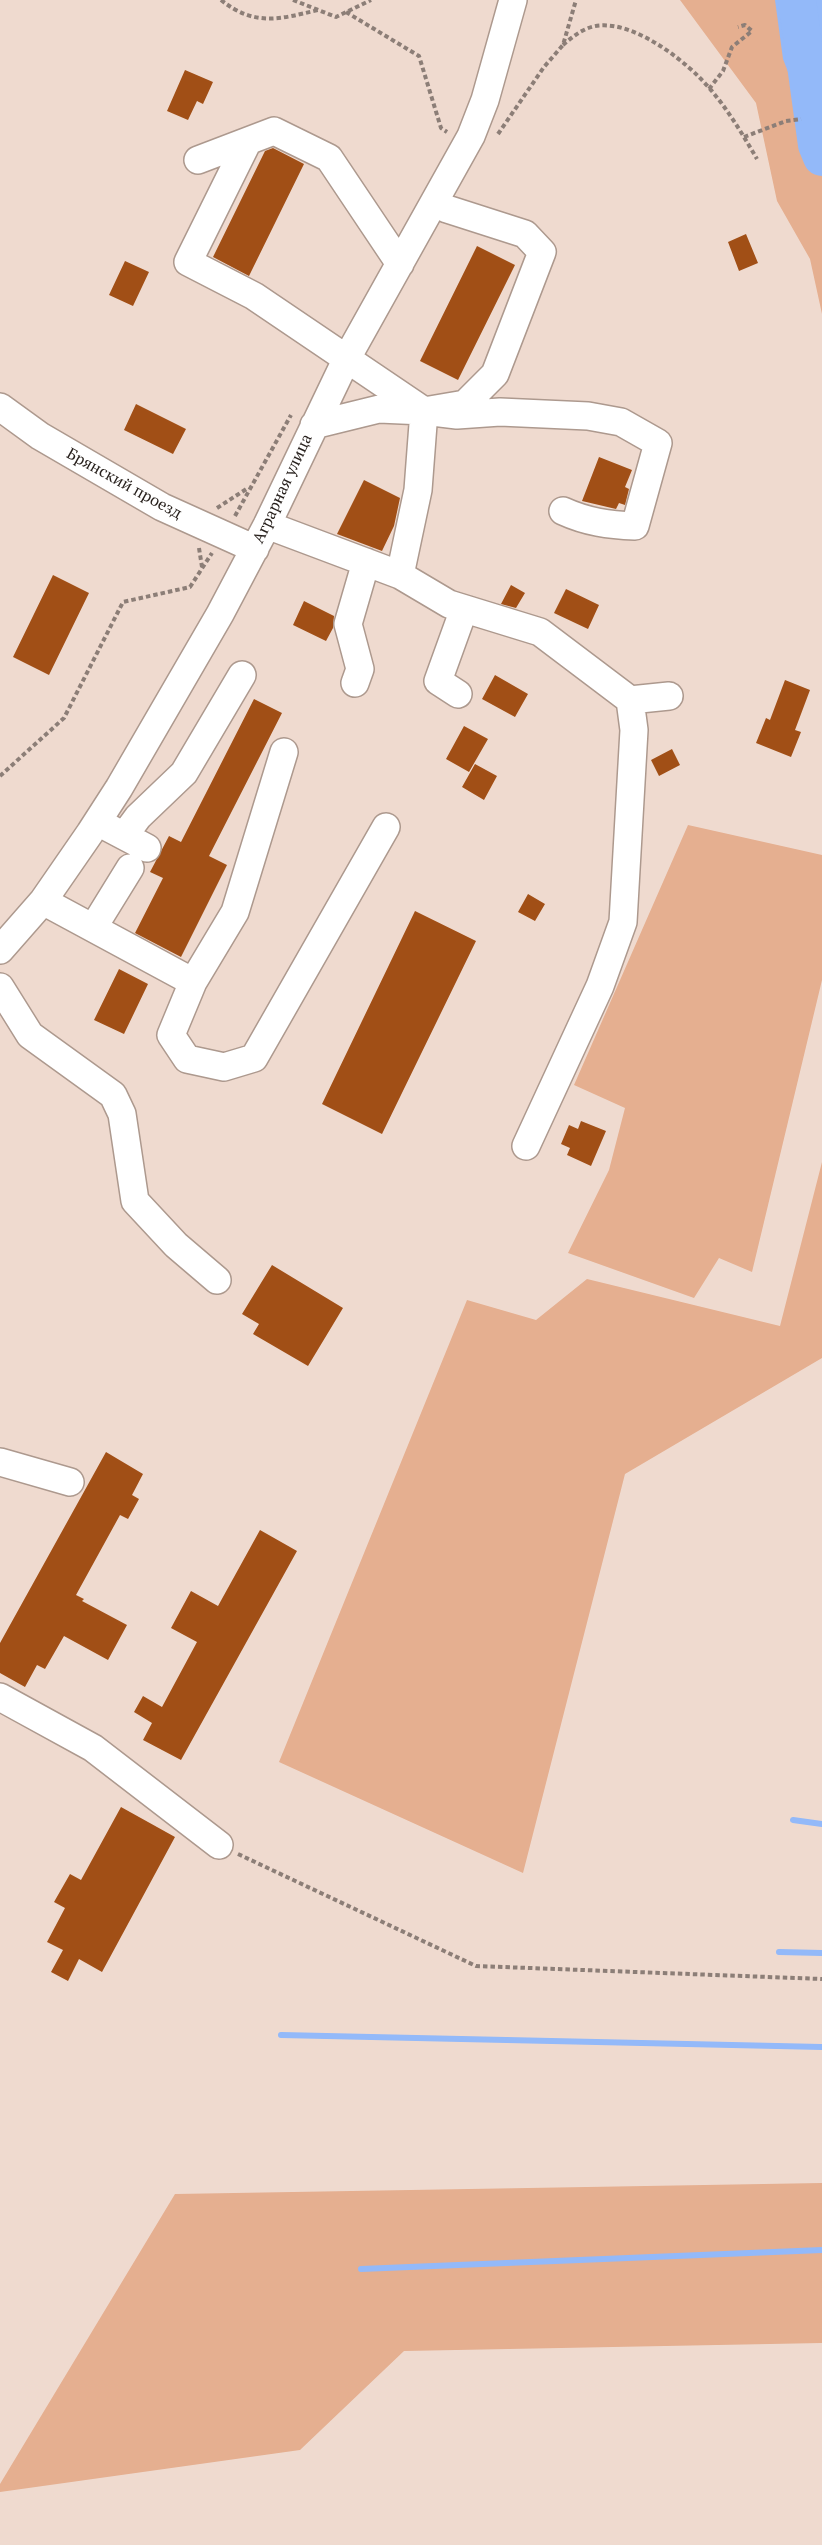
<!DOCTYPE html>
<meta charset="utf-8">
<style>
body{margin:0}
canvas{display:block;background:#efdacf}
</style>
<canvas width="822" height="2545"></canvas>
<script>
const g = document.querySelector('canvas').getContext('2d');
g.lineJoin = 'round';
function fillPath(path, color) {
  g.fillStyle = color;
  g.fill(path, 'evenodd');
}
function trace(path, color, width, dash) {
  g.strokeStyle = color;
  g.lineWidth = width;
  g.lineCap = dash ? 'butt' : 'round';
  g.setLineDash(dash || []);
  g.stroke(path);
}
function label(font, color, halo, rows, align = 'center') {
  g.font = font + ' "PT Serif",serif';
  g.lineWidth = 6;
  g.setLineDash([]);
  g.textBaseline = 'middle';
  g.strokeStyle = halo;
  g.fillStyle = color;
  for (const [text, x, y, turn = 0] of rows) {
    g.save();
    g.translate(x, y);
    g.rotate((+turn || 0) * Math.PI / 180);
    g.textAlign = isNaN(turn) ? turn : align;
    if (halo) g.strokeText(text, 0, 0);
    g.fillText(text, 0, 0);
    g.restore();
  }
}
fillPath(new Path2D(`
 M680 0H822V314L810 259 777 201 756 103Z
 M688 825 822 855V980L752 1272 719 1258 694 1298 568 1253 609 1170 625 1108 574 1085Z
 M822 1162V1358L625 1474 523 1873 279 1762 467 1300 536 1320 587 1279 780 1326Z
 M822 2183V2343L404 2351 300 2450 0 2492V2484L175 2194Z`), '#e5af90');
fillPath(new Path2D(`
 M775 0H822V122L817 145 808 141 801 105 783 59Z`), '#93b9f9');
trace(new Path2D(`
 M793 1820 822 1824
 M779 1952 822 1953
 M281 2035 822 2047
 M361 2269 822 2250`), '#93b9f9', 6);
trace(new Path2D(`
 M797 0 817 145 822 157`), '#93b9f9', 38);
fillPath(new Path2D(`
 M185 70 213 82 203 104 197 101 188 120 167 111Z
 M273 148 304 164 249 276 213 257 265 151Z
 M746 234 758 263 739 271 728 242Z
 M477 246 515 265 458 380 420 361Z
 M125 261 149 272 133 306 109 295Z
 M136 404 186 429 173 454 124 430Z
 M599 457 632 470 625 487 629 489 625 505 619 503 616 509 582 501Z
 M364 480 400 498 394 526 382 551 337 534Z
 M53 575 89 593 49 675 13 657Z
 M511 585 525 593 516 608 501 604Z
 M566 589 599 605 588 629 554 613Z
 M304 601 334 616 333 628 326 641 293 625Z
 M495 675 528 694 515 717 482 699Z
 M785 680 810 690 795 730 801 732 791 757 756 743 766 718 770 720Z
 M254 699 282 713 209 856 227 865 181 957 135 933 163 878 150 872 169 836 181 842Z
 M464 726 488 739 469 772 446 759Z
 M672 749 680 765 659 776 651 760Z
 M475 764 497 776 484 800 462 787Z
 M528 894 545 904 535 921 518 912Z
 M415 911 476 941 382 1134 322 1104Z
 M119 969 148 984 124 1034 94 1020Z
 M581 1121 606 1131 591 1166 567 1155 570 1148 561 1144 569 1125 578 1129Z
 M272 1265 343 1308 308 1366 253 1334 259 1324 242 1314Z
 M106 1452 143 1474 132 1495 139 1499 128 1519 120 1515 76 1595 84 1599 82 1601 127 1625 108 1660 64 1636 45 1669 37 1665 25 1687 0 1673V1643Z
 M260 1530 297 1551 181 1760 143 1740 152 1723 134 1712 143 1696 162 1707 197 1642 171 1628 191 1591 218 1606Z
 M121 1807 175 1837 102 1972 79 1959 68 1981 51 1972 63 1950 47 1942 65 1908 54 1902 70 1874 81 1880Z`), '#a14f16');
const minor = new Path2D(`
 M248 141 188 262 254 296 424 411 457 415 500 412 588 416 621 422 658 443 635 526C609 525 587 522 563 511
 M198 160 274 131 329 158 400 264
 M0 407 40 436 162 507 255 549
 M314 425 379 409 424 411 465 404 495 374 542 252 525 234 447 209 435 203
 M267 525 400 575 449 604 540 632 630 700 634 730 623 922 600 986 526 1146
 M400 575 418 490 424 411
 M355 683 360 669 348 624 366 562
 M458 694 438 681 464 609
 M630 700 669 696
 M284 752 235 912 193 982 171 1035 187 1059 224 1067 254 1058 386 827
 M109 828 147 848
 M124 836 138 817 184 773 242 675
 M43 901 193 982
 M93 928 130 868
 M0 950 43 901 90 833 119 788 220 614 267 525 347 358 471 136 485 100 513 0
 M0 987 30 1035 113 1095 122 1114 135 1201 176 1245 217 1280
 M0 1462 70 1482
 M0 1697 93 1748 219 1845`);
trace(minor, '#ad998e', 30);
trace(new Path2D(`
 M221 0C255 27 280 19 318 10
 M293 0 336 17 371 0
 M346 12 419 56 441 128 447 132
 M563 45C570 39 577 33 586 29 621 13 675 53 699 77 723 101 740 130 757 159
 M709 89 723 71 732 47 752 31 745 25 738 27
 M498 134 544 67 563 45 576 0
 M744 137 786 121 801 119
 M217 508 248 488
 M235 516 291 415
 M199 548 202 567
 M0 776 64 718 123 602 190 587 212 553
 M238 1854 476 1966 822 1979`), '#8c7e77', 4, [4.5, 3]);
trace(minor, '#fff', 27);
label('16px', '#261f1b', '#fff', [
 ["Брянский проезд",124,484,29],
 ["Аграрная улица",283,489,-65]
]);
</script>
